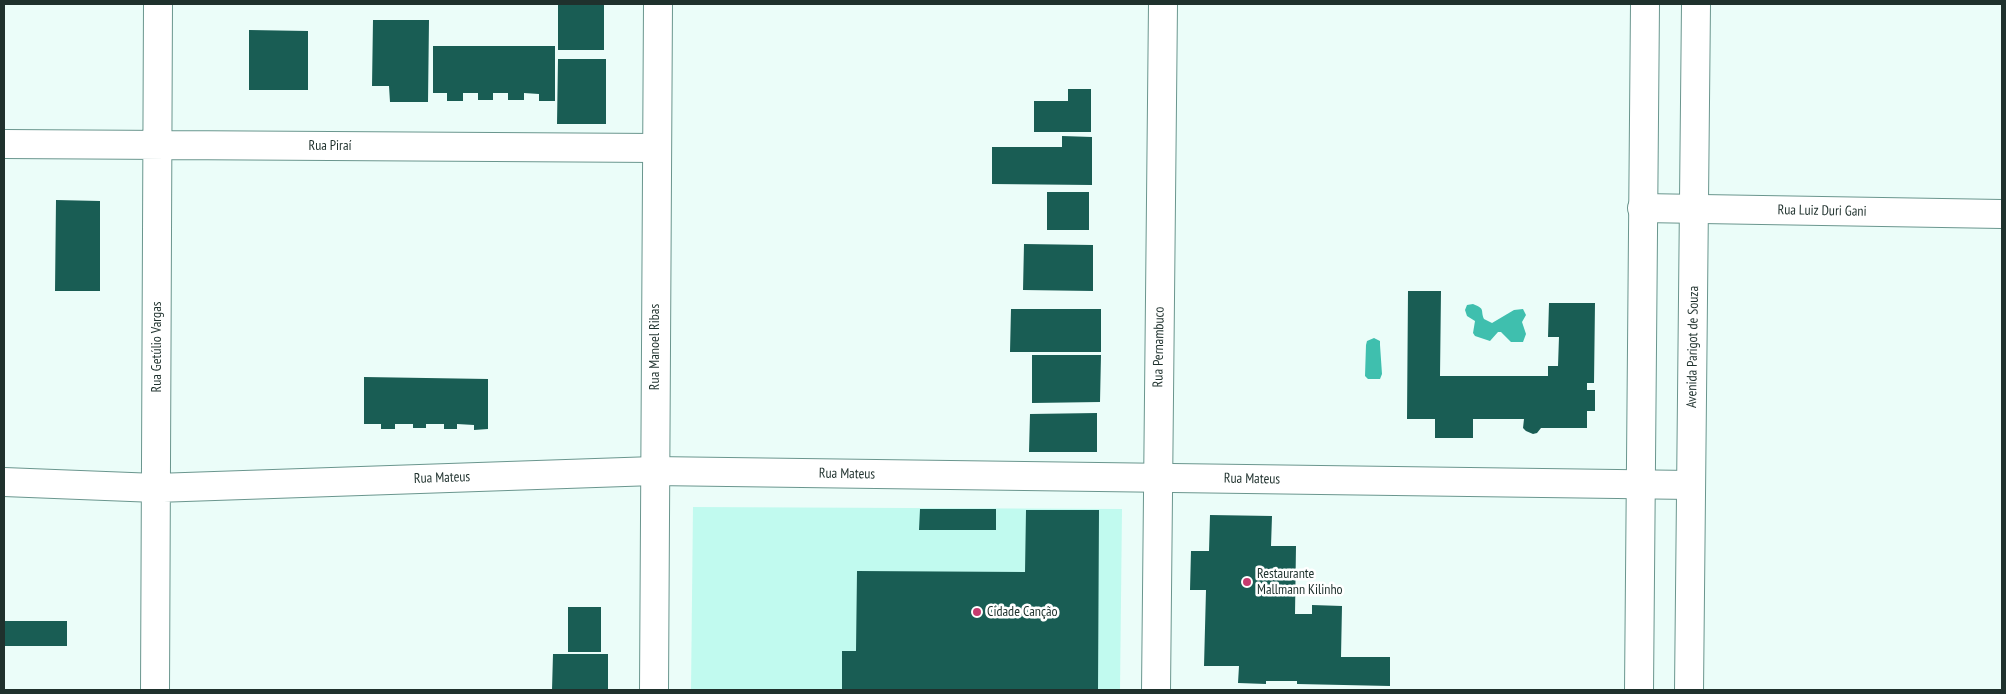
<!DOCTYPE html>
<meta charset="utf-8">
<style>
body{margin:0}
#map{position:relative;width:2006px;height:694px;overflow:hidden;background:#ebfdf9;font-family:"PT Sans Narrow",sans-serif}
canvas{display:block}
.frame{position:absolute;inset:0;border:5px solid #1f312d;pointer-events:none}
</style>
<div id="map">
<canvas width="2006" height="694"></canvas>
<div class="frame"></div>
</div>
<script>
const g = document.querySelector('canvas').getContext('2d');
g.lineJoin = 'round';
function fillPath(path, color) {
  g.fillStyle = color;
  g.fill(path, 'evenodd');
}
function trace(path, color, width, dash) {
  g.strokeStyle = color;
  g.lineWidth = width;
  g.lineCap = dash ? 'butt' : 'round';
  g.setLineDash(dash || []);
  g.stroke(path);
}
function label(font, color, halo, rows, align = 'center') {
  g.font = font + ' "PT Sans Narrow",sans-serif';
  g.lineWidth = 5;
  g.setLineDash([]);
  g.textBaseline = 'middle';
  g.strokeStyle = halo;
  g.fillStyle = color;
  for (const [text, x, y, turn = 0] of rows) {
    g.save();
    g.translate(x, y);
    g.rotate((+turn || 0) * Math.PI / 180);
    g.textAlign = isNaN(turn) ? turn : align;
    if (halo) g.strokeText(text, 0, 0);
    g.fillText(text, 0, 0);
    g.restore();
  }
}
fillPath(new Path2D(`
 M693 507 1122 509 1120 690H691Z`), '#c1faef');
fillPath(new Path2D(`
 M1473 304C1486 309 1480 310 1484 319L1492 323 1514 310 1523 309 1526 315 1522 322 1526 334 1523 342H1511L1501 332H1498L1490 341 1475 336 1473 333 1475 321 1467 316 1465 310 1467 305Z
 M1374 338 1380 341V345L1382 374 1380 379H1368L1365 376 1366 345 1367 341Z`), '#3fbfae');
fillPath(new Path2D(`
 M558 4H604V50H558Z
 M373 20H429L428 102H390L389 86H372Z
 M249 30 308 31V90H249Z
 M433 46H555V101H539V94L524 93V100H508V93H493V100H478V93H463V101H447V93H433Z
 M558 59H606V124H557Z
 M1068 89H1091V132H1034V101H1068Z
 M1062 136 1092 137V185L992 184V147H1062Z
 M1047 192H1089V230H1047Z
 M56 200 100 201V291H55Z
 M1024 244 1093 245V291L1023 290Z
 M1408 291H1441L1440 376H1548V366H1558L1559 337H1548L1549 303H1595L1594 383H1587V390H1595V411H1587V428H1541L1537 433 1533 434 1526 431 1523 428 1524 419H1473V438H1435V419H1407Z
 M1011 309H1101V352H1010Z
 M1032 355H1101L1100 402 1032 403Z
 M364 377 488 379V429L474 430V425L457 424V429H444V424H426V428H413V424H395V429H381V424H364Z
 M1097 413V452H1029L1030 414Z
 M920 509H996V530H919Z
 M1026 510H1099L1098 690H842V651H856L857 571 1025 572Z
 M1210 515 1272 516 1271 546H1296L1295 614H1312V605L1342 606 1341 657H1390V686L1297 684V681H1266V684L1238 683 1239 666H1204L1206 590H1190L1191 551H1209Z
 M568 607H601V652H568Z
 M4 621H67V646H4Z
 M553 654H608V690H552Z`), '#195d54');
const minor = new Path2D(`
 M4 144 657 148
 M1642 208 2002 214
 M4 482 156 488 654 471 1691 485
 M155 690 158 4`);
const tertiary = new Path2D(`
 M654 690 658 4
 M1156 690 1163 4
 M1639 690 1645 4
 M1689 690 1696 4`);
trace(minor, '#6a968e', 30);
trace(tertiary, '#6a968e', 30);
trace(minor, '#fff', 28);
trace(tertiary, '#fff', 28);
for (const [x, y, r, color] of [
 [1247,582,5,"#c63a6e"],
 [977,612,5,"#c63a6e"]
]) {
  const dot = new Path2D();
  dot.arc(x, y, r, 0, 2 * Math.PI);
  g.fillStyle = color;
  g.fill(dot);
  trace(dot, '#fff', 2);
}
label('14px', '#1f312d', '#fff', [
 ["Rua Piraí",330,146],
 ["Rua Luiz Duri Gani",1822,211,1],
 ["Rua Getúlio Vargas",157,347,-90],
 ["Rua Manoel Ribas",655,347,-90],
 ["Rua Pernambuco",1159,347,-89],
 ["Avenida Parigot de Souza",1693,347,-89],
 ["Rua Mateus",847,474,1],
 ["Rua Mateus",442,478,-2],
 ["Rua Mateus",1252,479,1]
]);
label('14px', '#1f312d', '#fff', [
 ["Restaurante",1257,574],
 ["Mallmann Kilinho",1257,590],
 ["Cidade Canção",987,612]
], 'left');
</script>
